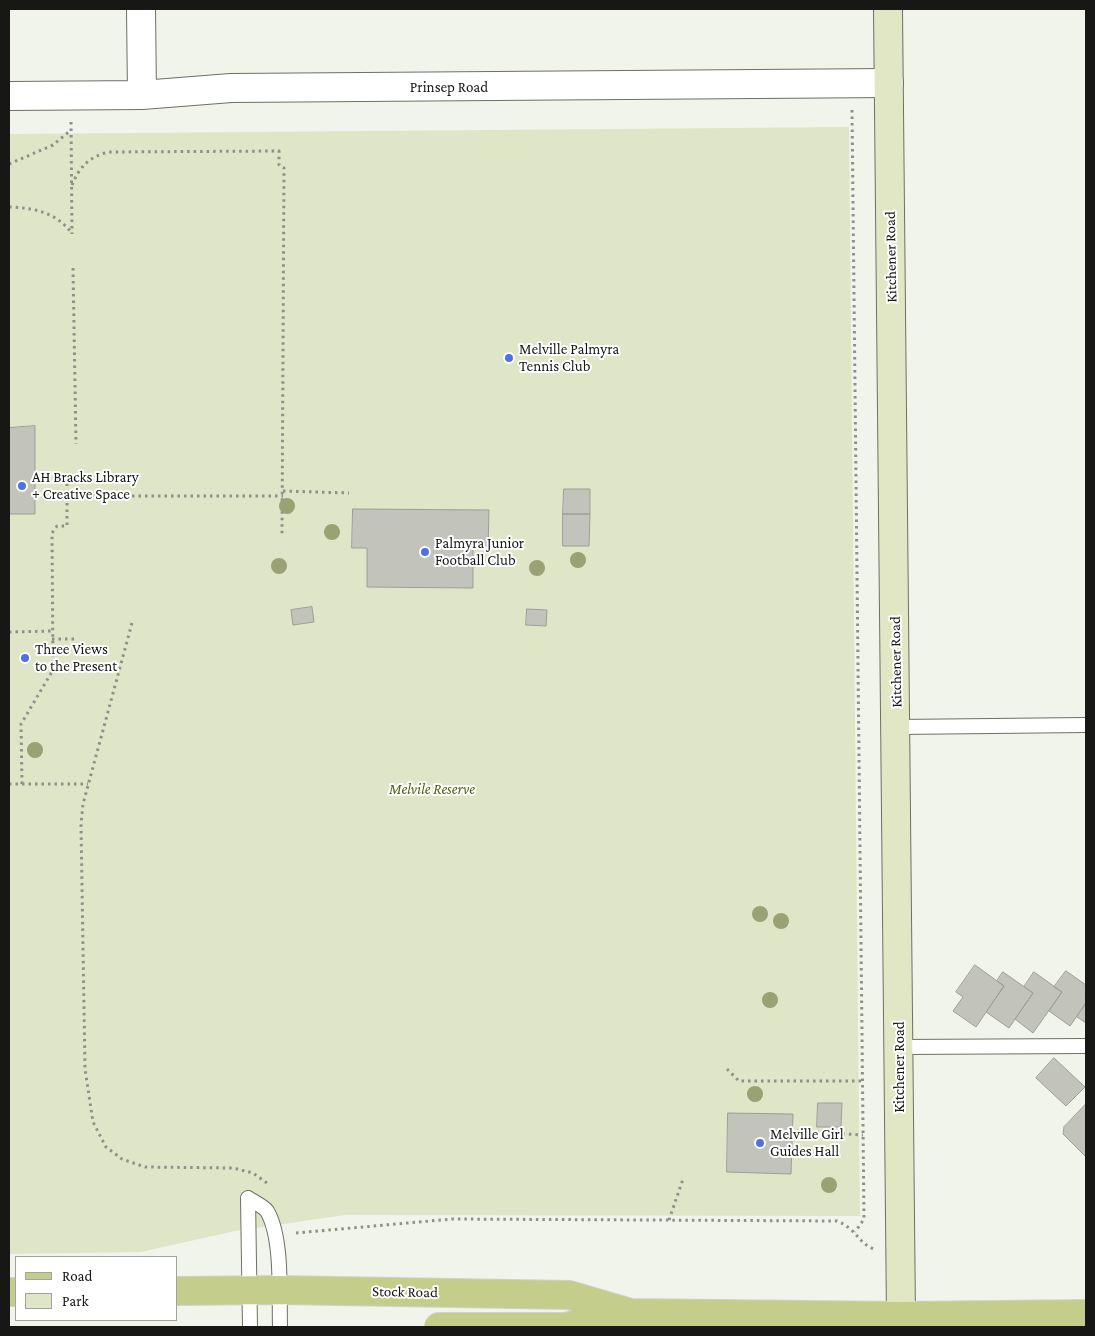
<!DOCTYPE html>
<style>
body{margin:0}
#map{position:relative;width:1095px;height:1336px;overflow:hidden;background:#f1f4ea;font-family:"Crimson Pro",serif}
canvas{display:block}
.frame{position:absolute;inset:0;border:10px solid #171815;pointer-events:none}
.legend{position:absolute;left:15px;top:1256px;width:162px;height:65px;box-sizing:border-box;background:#fff;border:1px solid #a2a3a1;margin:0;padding:6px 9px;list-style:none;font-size:15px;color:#171815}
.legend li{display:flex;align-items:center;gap:10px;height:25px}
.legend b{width:25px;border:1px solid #a2a3a1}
</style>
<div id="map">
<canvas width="1095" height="1336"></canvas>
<div class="frame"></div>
<ul class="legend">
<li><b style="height:6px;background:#c4ce8a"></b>Road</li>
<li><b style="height:14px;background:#dfe6c7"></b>Park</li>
</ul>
</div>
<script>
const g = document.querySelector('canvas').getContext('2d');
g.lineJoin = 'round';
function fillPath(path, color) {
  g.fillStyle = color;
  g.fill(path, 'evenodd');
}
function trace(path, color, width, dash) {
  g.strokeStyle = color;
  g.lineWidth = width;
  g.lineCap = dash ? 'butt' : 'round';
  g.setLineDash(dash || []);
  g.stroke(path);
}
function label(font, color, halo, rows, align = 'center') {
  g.font = font + ' "Crimson Pro",serif';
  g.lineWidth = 4;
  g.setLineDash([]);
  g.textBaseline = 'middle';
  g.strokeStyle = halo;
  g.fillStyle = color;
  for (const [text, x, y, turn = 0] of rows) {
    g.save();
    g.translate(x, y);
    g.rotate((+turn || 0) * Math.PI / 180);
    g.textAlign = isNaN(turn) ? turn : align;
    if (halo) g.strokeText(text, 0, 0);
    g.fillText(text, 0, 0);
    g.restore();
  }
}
fillPath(new Path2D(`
 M849 127 860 1216 345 1215 235 1231 141 1252 9 1254V134Z`), '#dfe6c7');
const building = new Path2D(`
 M35 426V514H9V428Z
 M564 489H590V514H563Z
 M353 509 489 510 488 549H473V588L367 587V548H352Z
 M563 514H590L589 546H563Z
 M312 607 314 622 293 625 291 610Z
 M527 609 547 610 546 626 526 625Z
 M975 965 1004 986 976 1027 953 1011 963 997 956 992Z
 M1066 971 1086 985V1003L1070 1026 1049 1011 1062 992 1054 987Z
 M1003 972 1033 993 1009 1028 986 1012 1004 986 997 981Z
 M1034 972 1062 992 1033 1033 1015 1019 1033 993 1024 987Z
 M1086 1003V1023L1077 1017Z
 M1054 1058 1085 1087 1066 1106 1036 1078Z
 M818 1103H842L841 1127H817Z
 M1086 1104V1157L1063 1134 1064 1127Z
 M728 1113 793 1114 791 1174 727 1172Z`);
fillPath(building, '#c2c4bb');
trace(building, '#9d9f96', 1);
const lane = new Path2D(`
 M897 727 1086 725
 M899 1047 1086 1046
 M248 1198C254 1202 263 1206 267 1211 283 1238 279 1296 280 1327
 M248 1198 250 1327`);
const street = new Path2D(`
 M141 9 142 95
 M9 96 142 95 231 88 889 83`);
const secondary = new Path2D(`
 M888 9 901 1316`);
const primary = new Path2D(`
 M176 1291 279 1290 569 1295 627 1312
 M9 1292H16
 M439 1327H565L631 1313 901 1316 1086 1314`);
trace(lane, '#6e7067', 16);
trace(street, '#6e7067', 30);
trace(secondary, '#6e7067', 30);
trace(primary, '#d1d1d0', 30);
trace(new Path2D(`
 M852 110 864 1219 855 1232
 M71 122 72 234
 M9 164 53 145 71 130
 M72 185C80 166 89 157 109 152L279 151V165L284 168 282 537
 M9 207C35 208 55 212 72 233
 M73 268 76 444
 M283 491 349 493
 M67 496H283
 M132 623 83 804 81 824 85 1069 93 1122 106 1147 122 1159 145 1167 233 1168 253 1173 267 1183
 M9 632 52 631
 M52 639H78
 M9 784H88
 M22 784 21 724 53 670 52 533 57 526H67V474
 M727 1069 739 1081H862
 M797 1131 863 1135
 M669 1220 683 1179
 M296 1233 452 1219 837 1221C857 1229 858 1243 874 1249`), '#8e9089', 3, [2.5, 4]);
trace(lane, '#fff', 14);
trace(street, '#fff', 28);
trace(secondary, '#e1e7c4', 28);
trace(primary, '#c4ce8a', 28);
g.fillStyle = '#9aa173';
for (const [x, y] of [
 [287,506],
 [332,532],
 [578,560],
 [279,566],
 [537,568],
 [35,750],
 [760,914],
 [781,921],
 [770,1000],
 [755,1094],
 [829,1185]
]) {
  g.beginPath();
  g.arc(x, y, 8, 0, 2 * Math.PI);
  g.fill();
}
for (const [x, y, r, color] of [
 [509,358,5,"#4e71e5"],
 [22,486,5,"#4e71e5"],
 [425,552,5,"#4e71e5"],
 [25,658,5,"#4e71e5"],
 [760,1143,5,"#4e71e5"]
]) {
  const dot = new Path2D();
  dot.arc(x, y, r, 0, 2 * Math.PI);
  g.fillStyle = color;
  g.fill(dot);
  trace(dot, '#fff', 2);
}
label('15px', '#171815', '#fff', [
 ["Prinsep Road",449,87],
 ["Kitchener Road",891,257,-91],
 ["Kitchener Road",896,662,-91],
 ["Kitchener Road",899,1067,-90],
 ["Stock Road",405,1292,1]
]);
label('15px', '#171815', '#fff', [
 ["Melville Palmyra",519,349],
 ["Tennis Club",519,366],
 ["AH Bracks Library",32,477],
 ["+ Creative Space",32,494],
 ["Palmyra Junior",435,543],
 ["Football Club",435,560],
 ["Three Views",35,649],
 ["to the Present",35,666],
 ["Melville Girl",770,1134],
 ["Guides Hall",770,1151]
], 'left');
label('italic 15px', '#525d11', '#fff', [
 ["Melvile Reserve",432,789]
]);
</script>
